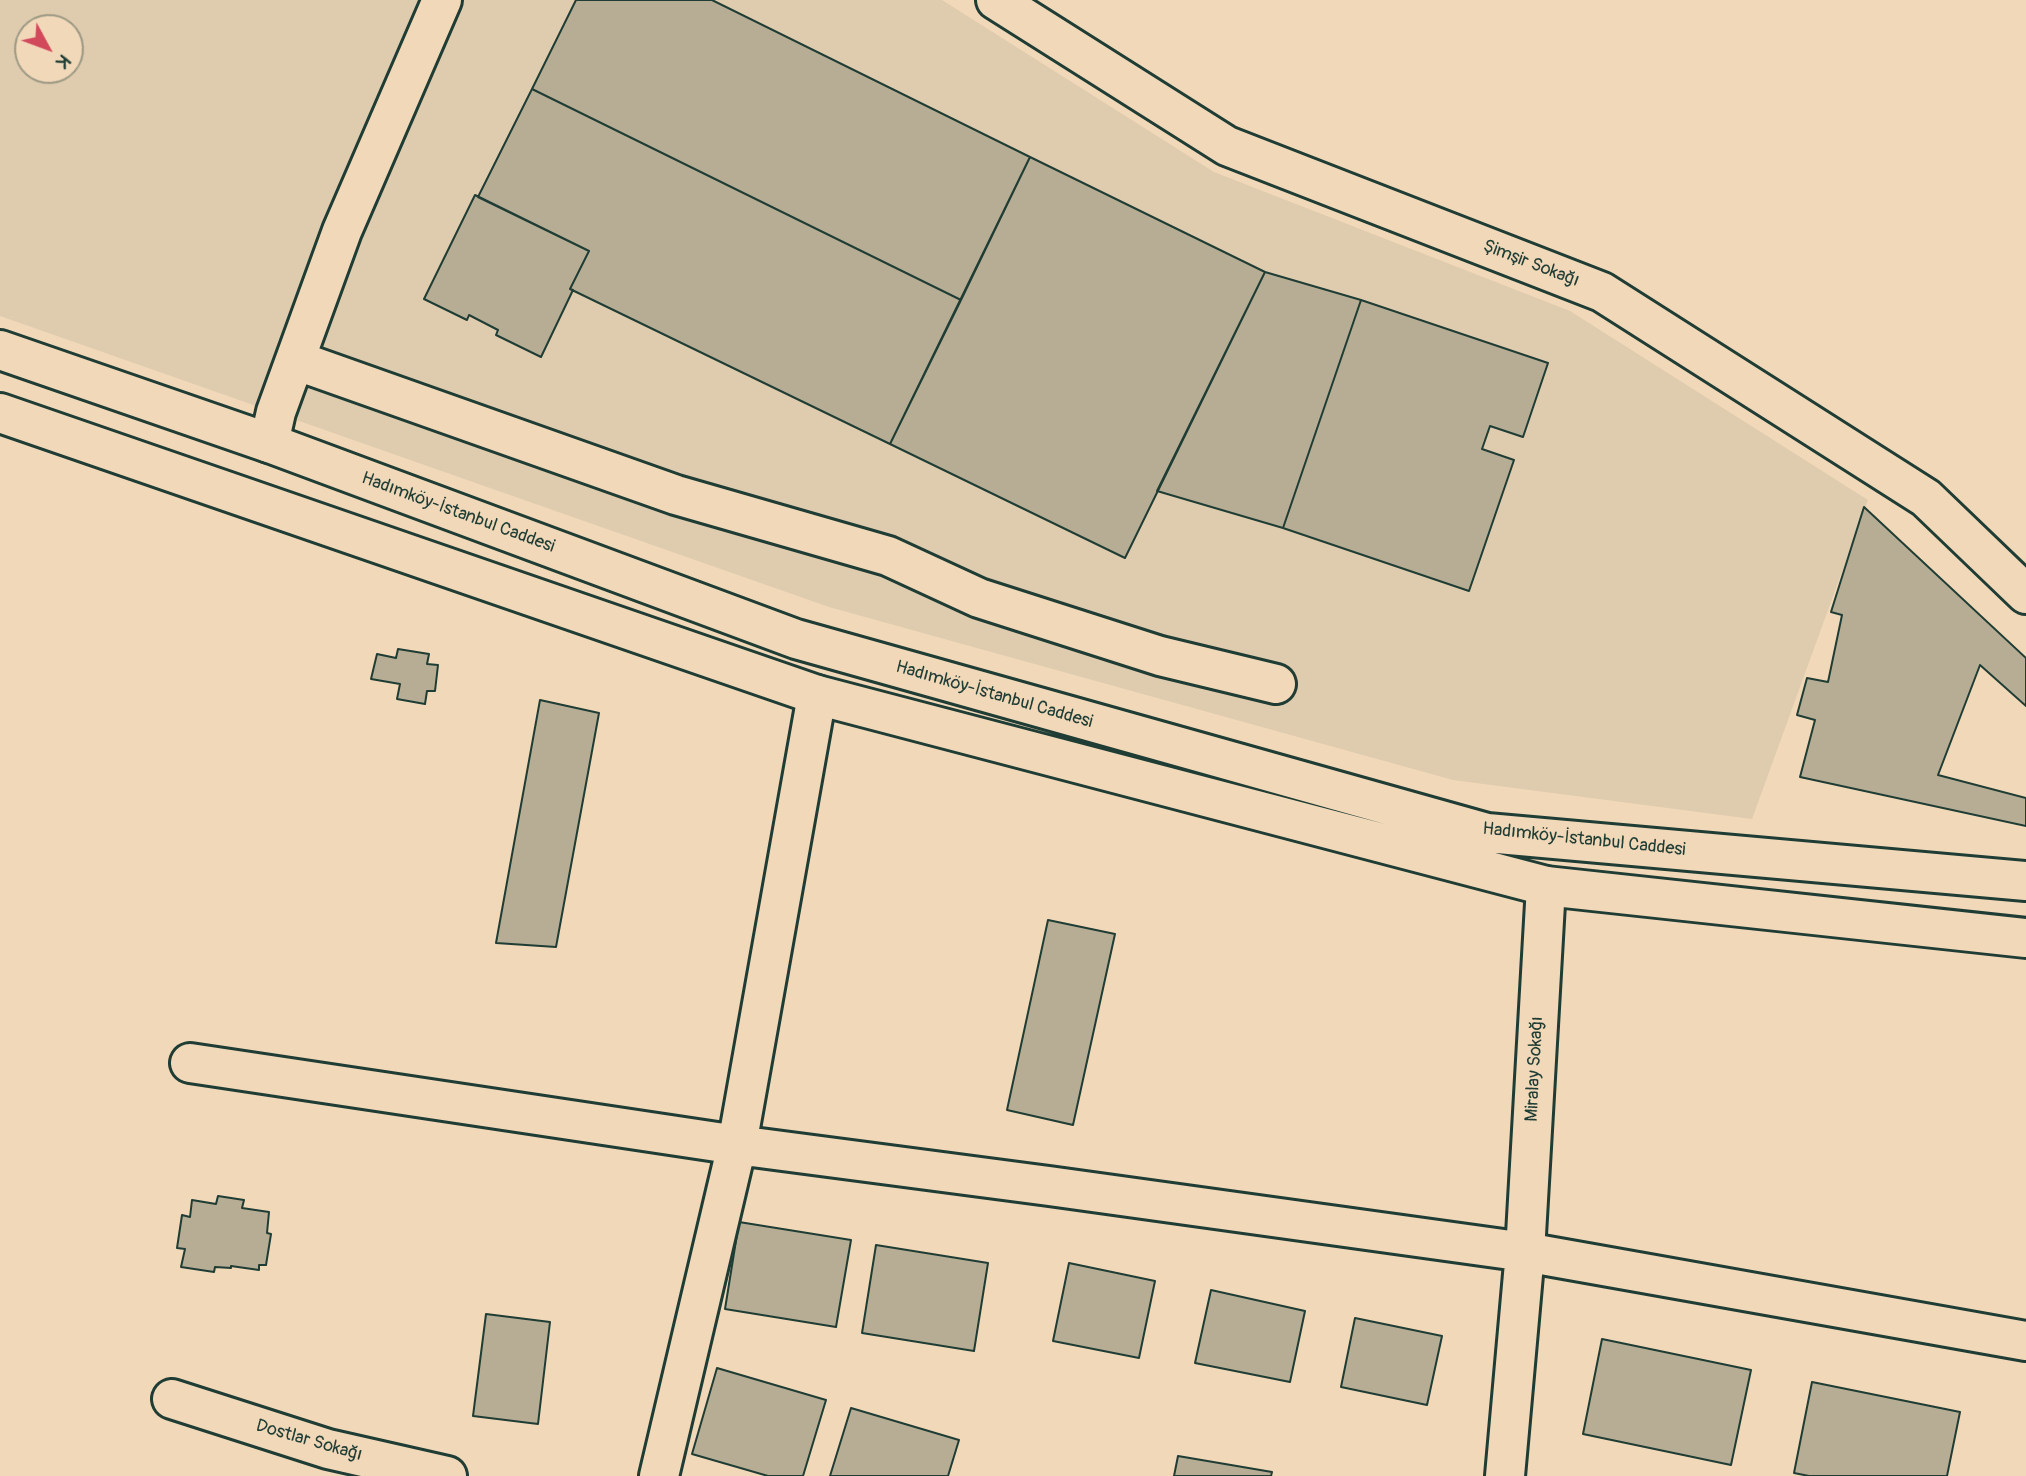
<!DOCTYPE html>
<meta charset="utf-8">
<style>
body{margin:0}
#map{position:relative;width:2026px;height:1476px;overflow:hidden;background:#f1d8b9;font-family:Pangolin,sans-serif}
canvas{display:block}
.north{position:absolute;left:14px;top:14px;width:70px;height:70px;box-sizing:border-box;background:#f1d8b9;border:2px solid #9d9a84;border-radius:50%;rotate:131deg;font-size:19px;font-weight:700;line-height:28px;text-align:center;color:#1f3d34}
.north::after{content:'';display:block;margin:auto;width:24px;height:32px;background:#d1495b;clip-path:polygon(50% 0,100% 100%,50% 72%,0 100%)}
</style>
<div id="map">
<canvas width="2026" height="1476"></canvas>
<div class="north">K</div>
</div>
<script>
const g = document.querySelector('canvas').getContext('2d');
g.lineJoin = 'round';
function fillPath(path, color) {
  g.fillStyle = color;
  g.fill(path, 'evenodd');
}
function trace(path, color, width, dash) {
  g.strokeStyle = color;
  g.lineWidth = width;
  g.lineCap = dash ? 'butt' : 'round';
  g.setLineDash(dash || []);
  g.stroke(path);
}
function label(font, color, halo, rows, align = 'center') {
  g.font = font + ' Pangolin,sans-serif';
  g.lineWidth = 5;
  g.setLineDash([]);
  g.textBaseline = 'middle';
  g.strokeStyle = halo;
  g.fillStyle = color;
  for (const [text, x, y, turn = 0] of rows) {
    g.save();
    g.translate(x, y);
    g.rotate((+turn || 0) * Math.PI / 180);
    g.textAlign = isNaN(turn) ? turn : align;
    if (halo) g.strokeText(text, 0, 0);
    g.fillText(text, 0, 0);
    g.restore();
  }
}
fillPath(new Path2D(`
 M0 0H942L1214 172 1570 311 1868 500 1752 819 1453 780 829 607 0 316ZM28 28H70V70H28Z`), '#dfcbae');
const building = new Path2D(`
 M576 0H712L1030 157 961 300 532 89Z
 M532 89 961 300 890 444 570 289 589 251 478 197Z
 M1030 157 1265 272 1125 558 890 444Z
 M475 195 589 251 570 289 573 290 541 357 496 335 498 330 469 315 467 320 424 299Z
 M1265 272 1361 300 1283 528 1157 491Z
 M1361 300 1548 363 1523 437 1490 426 1482 449 1514 460 1469 591 1283 528Z
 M1864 507 2026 658V706L1980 665 1938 775 2026 798V826L1800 777 1815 720 1797 715 1807 678 1828 682 1842 615 1831 612Z
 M398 649 429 654 427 664 438 665 435 691H427L425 704 397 699 400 684 371 679 377 654 396 658Z
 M540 700 599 713 556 947 496 943Z
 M1048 920 1115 934 1073 1125 1007 1110Z
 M218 1196 244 1200 242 1208 269 1212 267 1233 271 1234 266 1265H259V1270L231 1266V1268L215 1267 214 1272 181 1267 185 1249 177 1248 182 1215 190 1217 192 1200 216 1204Z
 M739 1222 851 1240 836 1327 725 1309Z
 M876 1245 988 1263 974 1351 862 1333Z
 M1069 1263 1155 1281 1139 1358 1053 1341Z
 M1211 1290 1305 1311 1290 1382 1195 1363Z
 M486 1314 550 1322 538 1424 473 1416Z
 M1355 1318 1442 1336 1427 1405 1341 1387Z
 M1602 1339 1751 1370 1731 1465 1583 1434Z
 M717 1368 826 1400 803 1476H768L692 1454Z
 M1812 1382 1960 1412 1947 1476H1809L1794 1473Z
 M851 1408 959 1440 948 1476H830Z
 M1178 1456 1272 1472 1271 1476H1174Z`);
fillPath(building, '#b6ad94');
trace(building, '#1f3d34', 2);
const minor = new Path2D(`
 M996 0 1227 146 1602 292 1926 498 2026 594
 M295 360 676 495 888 556 979 598 1160 656 1276 684
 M269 443 276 412 342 231 442 0
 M190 1063 737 1145 1049 1186 1525 1252 2026 1341
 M172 1399 328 1449 447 1476
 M659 1476 737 1145 817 695
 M1505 1476 1525 1252 1546 886`);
const major = new Path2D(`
 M0 350 269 443 796 639 1487 833 2026 881
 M0 413 817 695 1546 886 2026 938`);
trace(minor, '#1f3d34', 44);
trace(major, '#1f3d34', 44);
trace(minor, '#f1d8b9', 38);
trace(major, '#f1d8b9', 38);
label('18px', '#1f3d34', '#f1d8b9', [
 ["Şimşir Sokağı",1531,264,21],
 ["Hadımköy-İstanbul Caddesi",458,513,20],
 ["Hadımköy-İstanbul Caddesi",994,695,16],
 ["Hadımköy-İstanbul Caddesi",1584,840,6],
 ["Miralay Sokağı",1535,1069,-87],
 ["Dostlar Sokağı",309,1441,16]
]);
</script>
